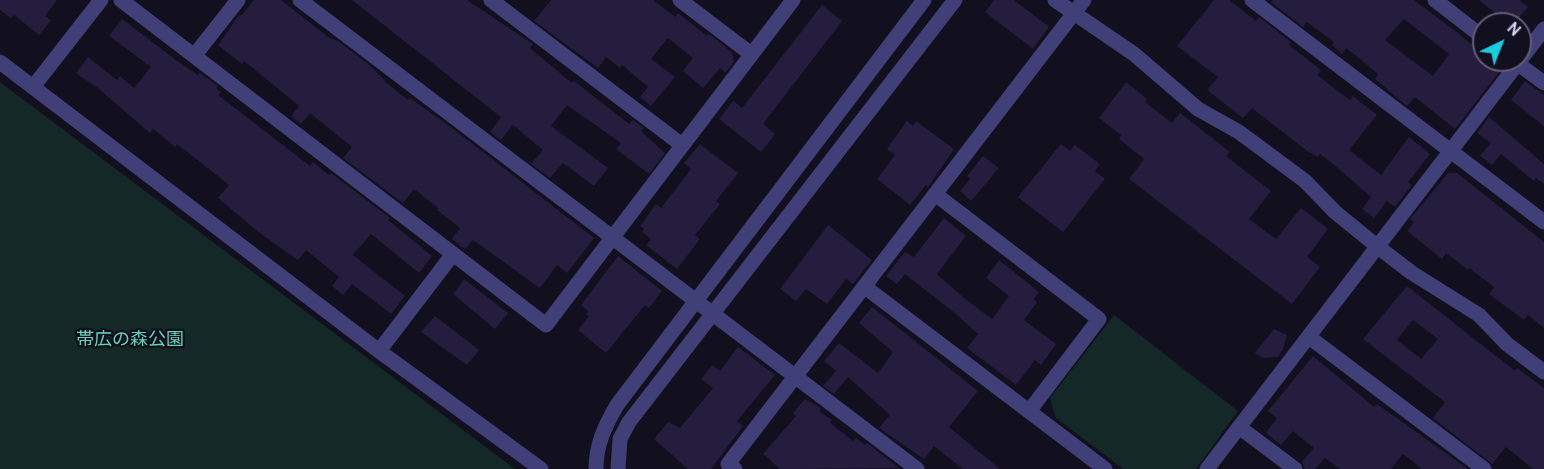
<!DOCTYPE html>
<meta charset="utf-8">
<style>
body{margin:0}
#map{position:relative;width:1544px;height:469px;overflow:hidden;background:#120f1f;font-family:Overpass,sans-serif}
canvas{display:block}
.north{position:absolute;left:1472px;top:12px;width:60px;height:60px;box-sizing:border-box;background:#120f1f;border:2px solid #605d77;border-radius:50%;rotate:43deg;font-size:16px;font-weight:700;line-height:24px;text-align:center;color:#d6d2fa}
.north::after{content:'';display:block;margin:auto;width:21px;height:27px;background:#1accdd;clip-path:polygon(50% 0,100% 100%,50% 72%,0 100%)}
</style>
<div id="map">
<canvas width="1544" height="469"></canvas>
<div class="north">N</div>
</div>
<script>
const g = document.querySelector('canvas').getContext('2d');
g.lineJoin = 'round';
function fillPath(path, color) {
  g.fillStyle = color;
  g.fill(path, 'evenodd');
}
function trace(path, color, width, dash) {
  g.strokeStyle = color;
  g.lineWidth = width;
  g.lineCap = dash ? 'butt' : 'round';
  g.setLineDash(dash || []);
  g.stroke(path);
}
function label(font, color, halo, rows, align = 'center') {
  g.font = font + ' Overpass,"Noto Sans JP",sans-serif';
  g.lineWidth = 4.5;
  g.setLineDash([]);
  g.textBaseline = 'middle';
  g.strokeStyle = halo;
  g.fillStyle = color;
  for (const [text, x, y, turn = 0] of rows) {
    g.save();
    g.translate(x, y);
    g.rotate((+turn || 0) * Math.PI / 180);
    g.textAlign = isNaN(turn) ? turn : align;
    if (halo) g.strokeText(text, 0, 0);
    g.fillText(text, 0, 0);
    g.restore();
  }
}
fillPath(new Path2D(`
 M0 82 515 469H0Z
 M1114 315 1238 411 1196 469H1123L1056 418 1050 398Z`), '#132827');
fillPath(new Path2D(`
 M0 0H57L45 16 51 20 39 35 14 15 11 18 0 10Z
 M254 0H281L328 37 338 41 367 63 385 80 384 81 408 100 410 98 452 128 594 238 567 273 557 265 540 288 473 240 465 249 452 239 460 228 437 210 438 208 414 189 403 203 343 158 352 147 310 113 301 124 291 116 299 106 244 61 242 64 218 45 239 15H242Z
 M352 0H467L533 44 530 48 572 83 574 81 629 124 633 120 644 128 641 131 665 153 649 174 616 149 621 143 567 105 551 126 608 168 594 186 563 163 550 178 531 164 543 150 513 125 501 140 490 132 501 117Z
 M551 0H653L675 17 678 13 707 36 709 34 721 43 732 53 734 62 725 73 720 68 703 88 683 71 693 58 668 38 651 59 675 77 651 106 640 97 648 87 622 65 620 68 606 57 598 68 534 21Z
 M994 0H1014L1049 27 1033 49 985 12Z
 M1214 0H1229L1256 21 1259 17 1291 42 1289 45 1321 70 1317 75 1350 100 1353 96 1377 115 1349 150 1381 175 1409 137 1430 154 1408 182 1412 185 1395 207 1387 201 1374 218 1362 209 1371 197 1333 164 1320 154 1318 157 1307 151 1252 108 1243 118 1207 90 1218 77 1177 46Z
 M1273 0H1414L1458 33 1484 55V60L1500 71 1455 129 1415 97 1407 106 1375 79 1378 74 1359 58 1346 48 1342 54 1332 45 1334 42 1307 22 1303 27 1271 2ZM1404 19 1449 54 1433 76 1385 40Z
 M1479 0H1519L1528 7 1514 24H1509Z
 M822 5 842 21 763 124 775 134 761 152 719 119 733 101 742 108Z
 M122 19 176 60 198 75 200 73 218 86 216 88 221 92 218 95 310 166 313 162 329 175 331 173 390 218 388 220 432 256 419 273 371 234 353 255 405 296 391 314 352 284 343 295 332 286 339 277 306 250 298 260 261 234 218 198 229 185 177 144 175 147 153 129 150 133 99 89 76 73 88 57 117 80 120 76 134 88 151 67 109 36Z
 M1525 81 1544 95V126L1511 100Z
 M1126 82 1147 99 1145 102 1172 123 1180 113 1230 152 1226 156 1271 191 1249 219 1276 239 1301 208 1328 229 1307 257 1320 267 1292 304 1129 179 1144 159 1119 139 1121 135 1099 118Z
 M1489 117 1544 164V184L1536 178 1534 181 1501 154 1492 165 1480 156 1491 143 1477 133Z
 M907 121 913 126 916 121 954 149 928 187 926 185 910 205 877 179 895 155 887 149Z
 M700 144 738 173 716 201 720 204 695 235 700 239 677 269 646 245 651 239 642 232 644 229 640 226 656 204 661 208 691 169 684 163Z
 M1061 144 1070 151 1075 145 1100 164 1095 171 1105 179 1063 232 1018 197Z
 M983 156 999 168 971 201 960 191 970 179 967 176Z
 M1448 173H1457L1544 242V328L1528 315 1524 320 1489 294 1494 287 1469 268 1468 270 1446 253 1442 259 1407 231 1414 222 1410 219Z
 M944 218 966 236 937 274 964 298 992 319 1009 296 986 278 999 260 1039 292 1034 299 1037 302 1024 320 1056 344 1041 365 1035 360 1016 385 967 348 978 334 956 314 905 274 897 284 886 276 905 252 914 257Z
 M828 225 872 260 853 284 846 279 827 304 806 289 796 301 780 289Z
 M618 256 662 291 649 308 645 305 606 353 578 330 589 316 586 314 588 311 581 305Z
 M464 279 508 313 495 329 453 294Z
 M1407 286 1515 371 1517 368 1544 388V469H1533L1506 447 1492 464 1433 418 1445 402 1363 339ZM1413 320 1438 339 1421 359 1397 340Z
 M872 307 978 391 949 427 1000 469H963L934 446 924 459 879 428 890 415 848 377 834 394 823 386 836 371 824 361 839 343 878 373 893 352 859 323Z
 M435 316 479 350 467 365 421 332Z
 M1274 329 1287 335 1283 349 1278 357 1263 358 1255 353Z
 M738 347 775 375 737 421 743 426 711 469H688L654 439 668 422 680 428 713 388 701 379 712 365 720 371Z
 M1313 356 1374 407 1377 404 1468 469H1422L1403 454 1391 469H1340L1325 458 1315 469H1305L1302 462 1314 448 1293 431 1281 445 1266 433 1277 418 1268 411Z
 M805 399 821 408 819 411 832 420 830 423 853 441 856 438 865 445 867 443 899 468 780 469 763 454 796 416 793 413Z`), '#241d3d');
trace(new Path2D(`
 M121 0 546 325 793 0
 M300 0 917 469
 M491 0 682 145
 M680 0 751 54
 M1055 0 1134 54 1198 109 1239 132 1305 181 1335 212 1378 247 1412 273 1479 315 1507 344 1544 372
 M1252 0 1544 222
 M1435 0 1484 38
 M194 56 238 0
 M1513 60 1544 83
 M0 62 379 351 541 469
 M33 87 101 0
 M935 194 1099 319 1030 410
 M865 287 1105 469
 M1309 337 1484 469
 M379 351 453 254
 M1239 427 1295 469
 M596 469C596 444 605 426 617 405L924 0
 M618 469 620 439 629 422 955 0
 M735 469 728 464 1084 0
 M1207 469 1544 29`), '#413f78', 15);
label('18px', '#67d1b5', '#120f1f', [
 ["帯広の森公園",130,341]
]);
</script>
